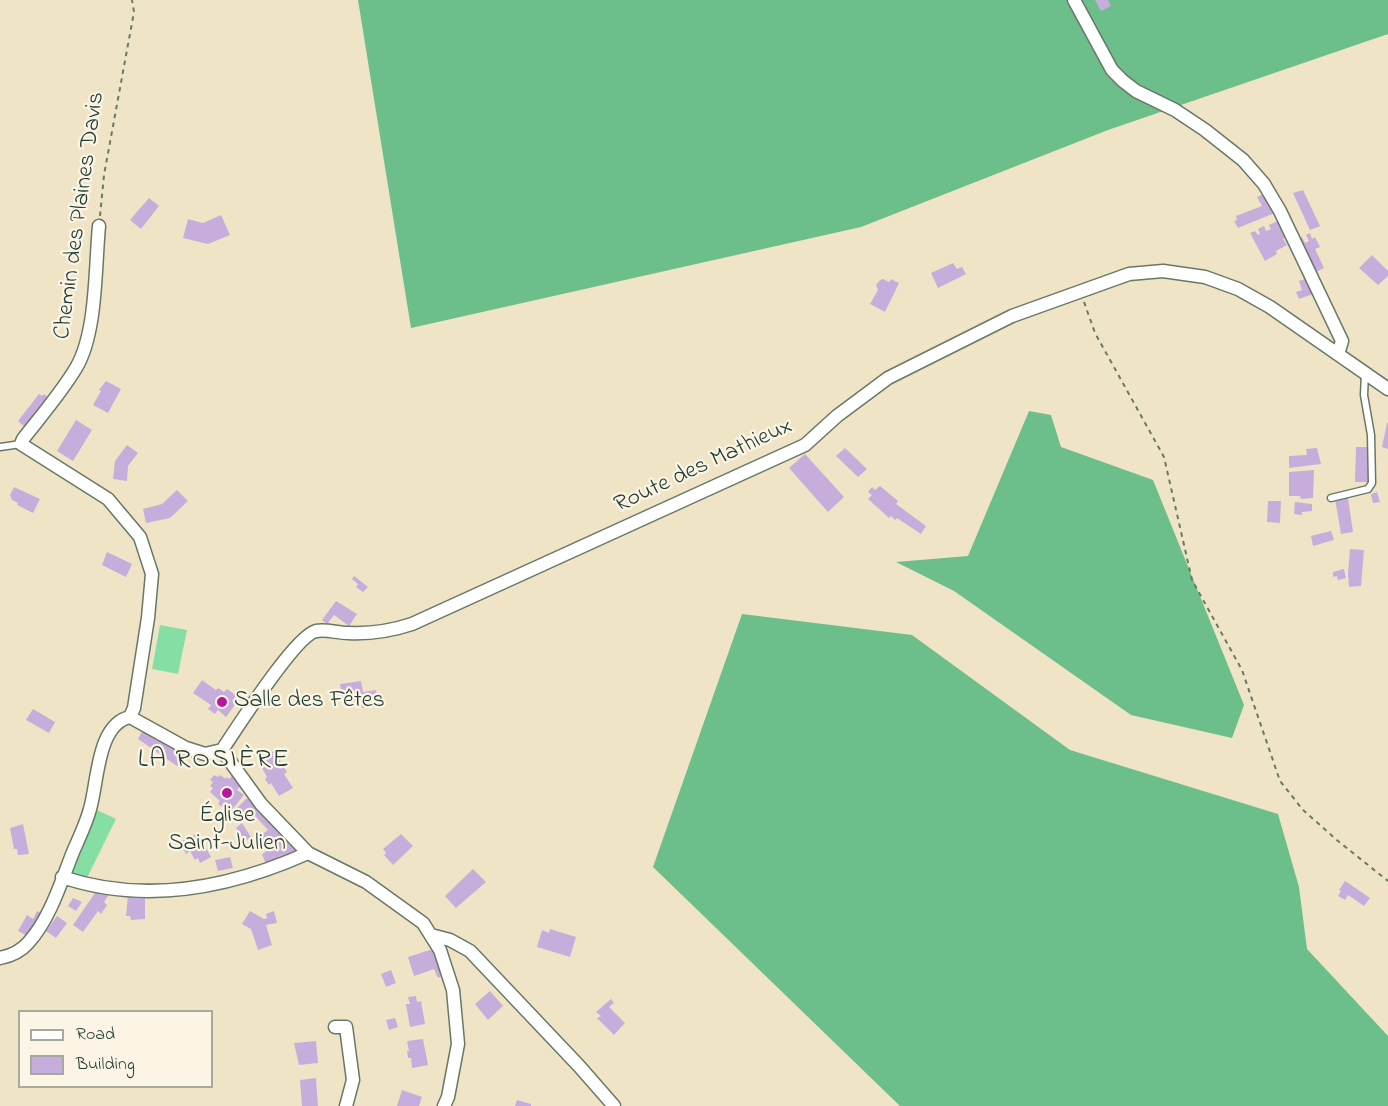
<!DOCTYPE html>
<meta charset="utf-8">
<style>
body{margin:0}
#map{position:relative;width:1388px;height:1106px;overflow:hidden;background:#efe5c6;font-family:"Indie Flower",sans-serif}
canvas{display:block}
.legend{position:absolute;left:18px;top:1010px;width:195px;height:78px;box-sizing:border-box;background:#fcf5e5;border:2px solid #a4ab9e;margin:0;padding:8px 10px;list-style:none;font-size:18px;color:#1f3d34}
.legend li{display:flex;align-items:center;gap:12px;height:30px}
.legend b{width:30px;border:2px solid #a4ab9e}
</style>
<div id="map">
<canvas width="1388" height="1106"></canvas>
<ul class="legend">
<li><b style="height:8px;background:#fff"></b>Road</li>
<li><b style="height:16px;background:#c7addc"></b>Building</li>
</ul>
</div>
<script>
const g = document.querySelector('canvas').getContext('2d');
g.lineJoin = 'round';
function fillPath(path, color) {
  g.fillStyle = color;
  g.fill(path, 'evenodd');
}
function trace(path, color, width, dash) {
  g.strokeStyle = color;
  g.lineWidth = width;
  g.lineCap = dash ? 'butt' : 'round';
  g.setLineDash(dash || []);
  g.stroke(path);
}
function label(font, color, halo, rows, align = 'center') {
  g.font = font + ' "Indie Flower",sans-serif';
  g.lineWidth = 4.5;
  g.setLineDash([]);
  g.textBaseline = 'middle';
  g.strokeStyle = halo;
  g.fillStyle = color;
  for (const [text, x, y, turn = 0] of rows) {
    g.save();
    g.translate(x, y);
    g.rotate((+turn || 0) * Math.PI / 180);
    g.textAlign = isNaN(turn) ? turn : align;
    if (halo) g.strokeText(text, 0, 0);
    g.fillText(text, 0, 0);
    g.restore();
  }
}
fillPath(new Path2D(`
 M160 625 187 630 178 674 152 669Z
 M97 810 116 819 85 882 69 875Z`), '#85dfa5');
fillPath(new Path2D(`
 M358 0H1388V34L1108 130 861 227 411 328Z
 M1029 411 1051 415 1061 447 1153 480 1244 705 1232 738 1131 715 954 591 896 562 968 556Z
 M742 614 912 635 1070 750 1278 814 1299 887 1307 949 1388 1036V1106H900L653 867Z`), '#6cbe8a');
fillPath(new Path2D(`
 M1095 0H1108L1111 6 1101 11Z
 M1303 190 1320 226 1310 230 1293 193Z
 M1266 193 1277 212 1238 228 1234 221 1237 220 1236 216 1262 206 1257 197Z
 M149 198 159 206 141 229 130 220Z
 M221 215 230 235 208 244 183 238 188 219 203 223Z
 M1280 220 1288 236 1283 239 1287 245 1276 251 1277 254 1265 261 1250 233 1255 231 1258 235 1260 234 1258 229 1264 226 1266 231 1271 229 1269 225Z
 M1310 233 1312 239 1315 237 1320 247 1315 249 1324 268 1314 273 1297 240 1302 237 1305 243 1309 241 1306 235Z
 M1372 255 1388 271V276L1378 285 1359 268Z
 M953 263 957 269 962 267 966 274 938 288 931 273Z
 M1308 278 1316 293 1299 299 1296 292 1302 290 1299 281Z
 M883 279 889 282 891 279 899 283 885 312 870 304 878 290 876 285 880 280Z
 M106 381 121 389 108 413 93 405 101 391 99 390Z
 M39 394 42 396 44 394 49 398 25 427 18 421Z
 M76 420 92 430 73 461 57 451Z
 M1387 423H1388V449L1382 447Z
 M127 445 138 453 128 466 127 481 113 479 115 461Z
 M1356 447H1369V482H1355Z
 M845 448 867 469 858 477 836 456Z
 M1317 448 1321 464 1289 468V456L1307 455 1306 449Z
 M805 454 844 497 828 512 789 468Z
 M1314 470 1313 498 1301 499 1300 496H1289V472Z
 M880 486 898 501 896 504 926 526 921 534 897 518 895 520 891 516 889 518 868 499 872 495 868 492 872 487 875 490Z
 M14 487 40 499 33 513 17 505 18 503 12 500 10 495Z
 M177 490 188 501 170 518 146 523 143 509 162 504Z
 M1377 492 1380 502 1373 503 1371 494Z
 M1348 498 1353 532 1341 534 1335 499Z
 M1268 501H1281L1280 523 1267 522Z
 M1295 502 1312 504V511L1302 512V515L1294 514Z
 M1331 531 1334 540 1313 546 1311 536Z
 M1350 549 1364 550 1361 586 1349 587 1348 573Z
 M107 552 132 564 126 577 102 565Z
 M1344 569 1346 578 1338 580 1337 576 1333 577V572Z
 M354 576 368 587 363 592 356 587 358 584 352 579Z
 M336 601 357 614 349 626 334 615 327 624 322 620Z
 M202 680 216 690 218 688 224 692 227 689 240 698 226 717 218 710 215 714 208 709 211 705 193 693Z
 M361 681 363 692 376 690 378 706 362 708 361 701 343 703 340 684Z
 M33 709 55 722 49 733 26 720Z
 M144 728 185 754 177 766 138 739Z
 M274 751 287 772 284 774 293 788 279 796 271 783 269 785 265 779 267 777 258 761Z
 M214 775 218 777 220 775 226 779 227 777 229 779 232 776 242 783 237 790 244 795 230 812 218 804 220 801 210 792 213 788 210 786 213 782 210 780Z
 M247 798 272 823 273 826H274L297 851 267 867 262 854 272 848 266 841 257 847 253 841 268 830 255 816 250 821 237 808Z
 M242 823 251 837 245 841 236 828Z
 M23 824 29 854 18 855 17 849H14L10 828Z
 M198 833 211 857 200 863 198 858 195 860 190 851 186 854 180 842Z
 M401 834 413 846 393 865 384 855 386 853 383 849Z
 M230 857 233 868 218 871 215 860Z
 M473 869 486 882 456 908 445 896Z
 M1345 881 1370 898 1364 906 1348 895 1345 900 1338 896 1341 891 1339 890Z
 M97 890 110 893 104 902 107 905 101 914 98 911 83 932 73 925Z
 M145 894V919L131 920 130 916H126L128 895Z
 M73 898 82 902 76 911 68 906Z
 M37 911 42 913 28 936 18 931 27 915 33 919Z
 M250 911 264 919 267 918 266 914 274 911 277 923 266 925 272 945 258 950 251 929 242 924Z
 M57 916 67 923 56 938 46 931Z
 M550 929 576 937 570 957 537 947 542 930 549 933Z
 M433 949 439 966 446 974 438 978 434 969 414 976 408 957Z
 M391 970 396 983 386 987 381 974Z
 M490 991 503 1006 488 1020 475 1004Z
 M416 996 417 1002 421 1001 425 1024 410 1027 406 1004H410L408 997Z
 M611 999 614 1003 609 1007 625 1023 614 1035 597 1018 601 1016 596 1012Z
 M395 1018 398 1027 389 1030 386 1020Z
 M423 1039 428 1065 412 1068 411 1058H408L407 1051H409L407 1041Z
 M316 1041 318 1063 299 1065 294 1043Z
 M316 1078 318 1106H302L300 1080Z
 M402 1090 422 1097 419 1106H397Z
 M517 1100 531 1104V1106H515Z`), '#c7addc');
const service = new Path2D(`
 M0 447 21 444
 M1331 498 1368 489 1372 483 1371 435 1364 395 1365 373`);
const minor = new Path2D(`
 M1074 0 1112 70 1123 81 1136 91 1175 110 1205 130 1243 160 1264 184 1280 211 1342 341 1338 354
 M99 226C95 267 97 333 76 368 61 393 41 416 23 439L21 444 108 499 140 537 152 574 148 618 134 708 130 717
 M130 717 186 748 205 754 222 750
 M222 750C237 728 295 636 316 631 327 629 337 633 348 633 371 634 391 631 412 624L805 445 837 416 888 378 1012 316 1129 274 1163 271 1205 277 1238 289 1270 307 1388 389
 M222 750 261 804 308 853 366 882 423 923 440 950 453 990 458 1044 448 1097 444 1106
 M62 877C146 905 230 888 308 853
 M431 935 450 940 470 951 579 1066 614 1106
 M0 958C10 956 21 951 28 943 50 919 61 882 73 852 79 838 86 824 90 809 98 782 97 724 130 717
 M335 1027H346L353 1080 346 1106`);
trace(service, '#687867', 9);
trace(minor, '#687867', 15);
trace(new Path2D(`
 M100 216 104 175 134 12 132 0
 M1084 302 1095 333 1164 457 1192 580 1242 670 1280 781 1303 810 1338 841 1388 881`), '#687867', 2, [4.5, 4.5]);
trace(service, '#fff', 6);
trace(minor, '#fff', 12);
for (const [x, y, r, color] of [
 [222,702,6,"#b5179e"],
 [227,793,6,"#b5179e"]
]) {
  const dot = new Path2D();
  dot.arc(x, y, r, 0, 2 * Math.PI);
  g.fillStyle = color;
  g.fill(dot);
  trace(dot, '#fcf5e5', 2);
}
label('24px', '#1f3d34', '#fcf5e5', [
 ["Chemin des Plaines Davis",81,216,-82],
 ["Route des Mathieux",704,467,-25]
]);
label('24px', '#1f3d34', '#fcf5e5', [
 ["Salle des Fêtes",234,702],
 ["Église",227,817,"center"],
 ["Saint-Julien",227,845,"center"]
], 'left');
g.letterSpacing = '1.5px';
label('27px', '#1f3d34', '#fcf5e5', [
 ["LA ROSIÈRE",214,762]
]);
g.letterSpacing = '0px';
</script>
